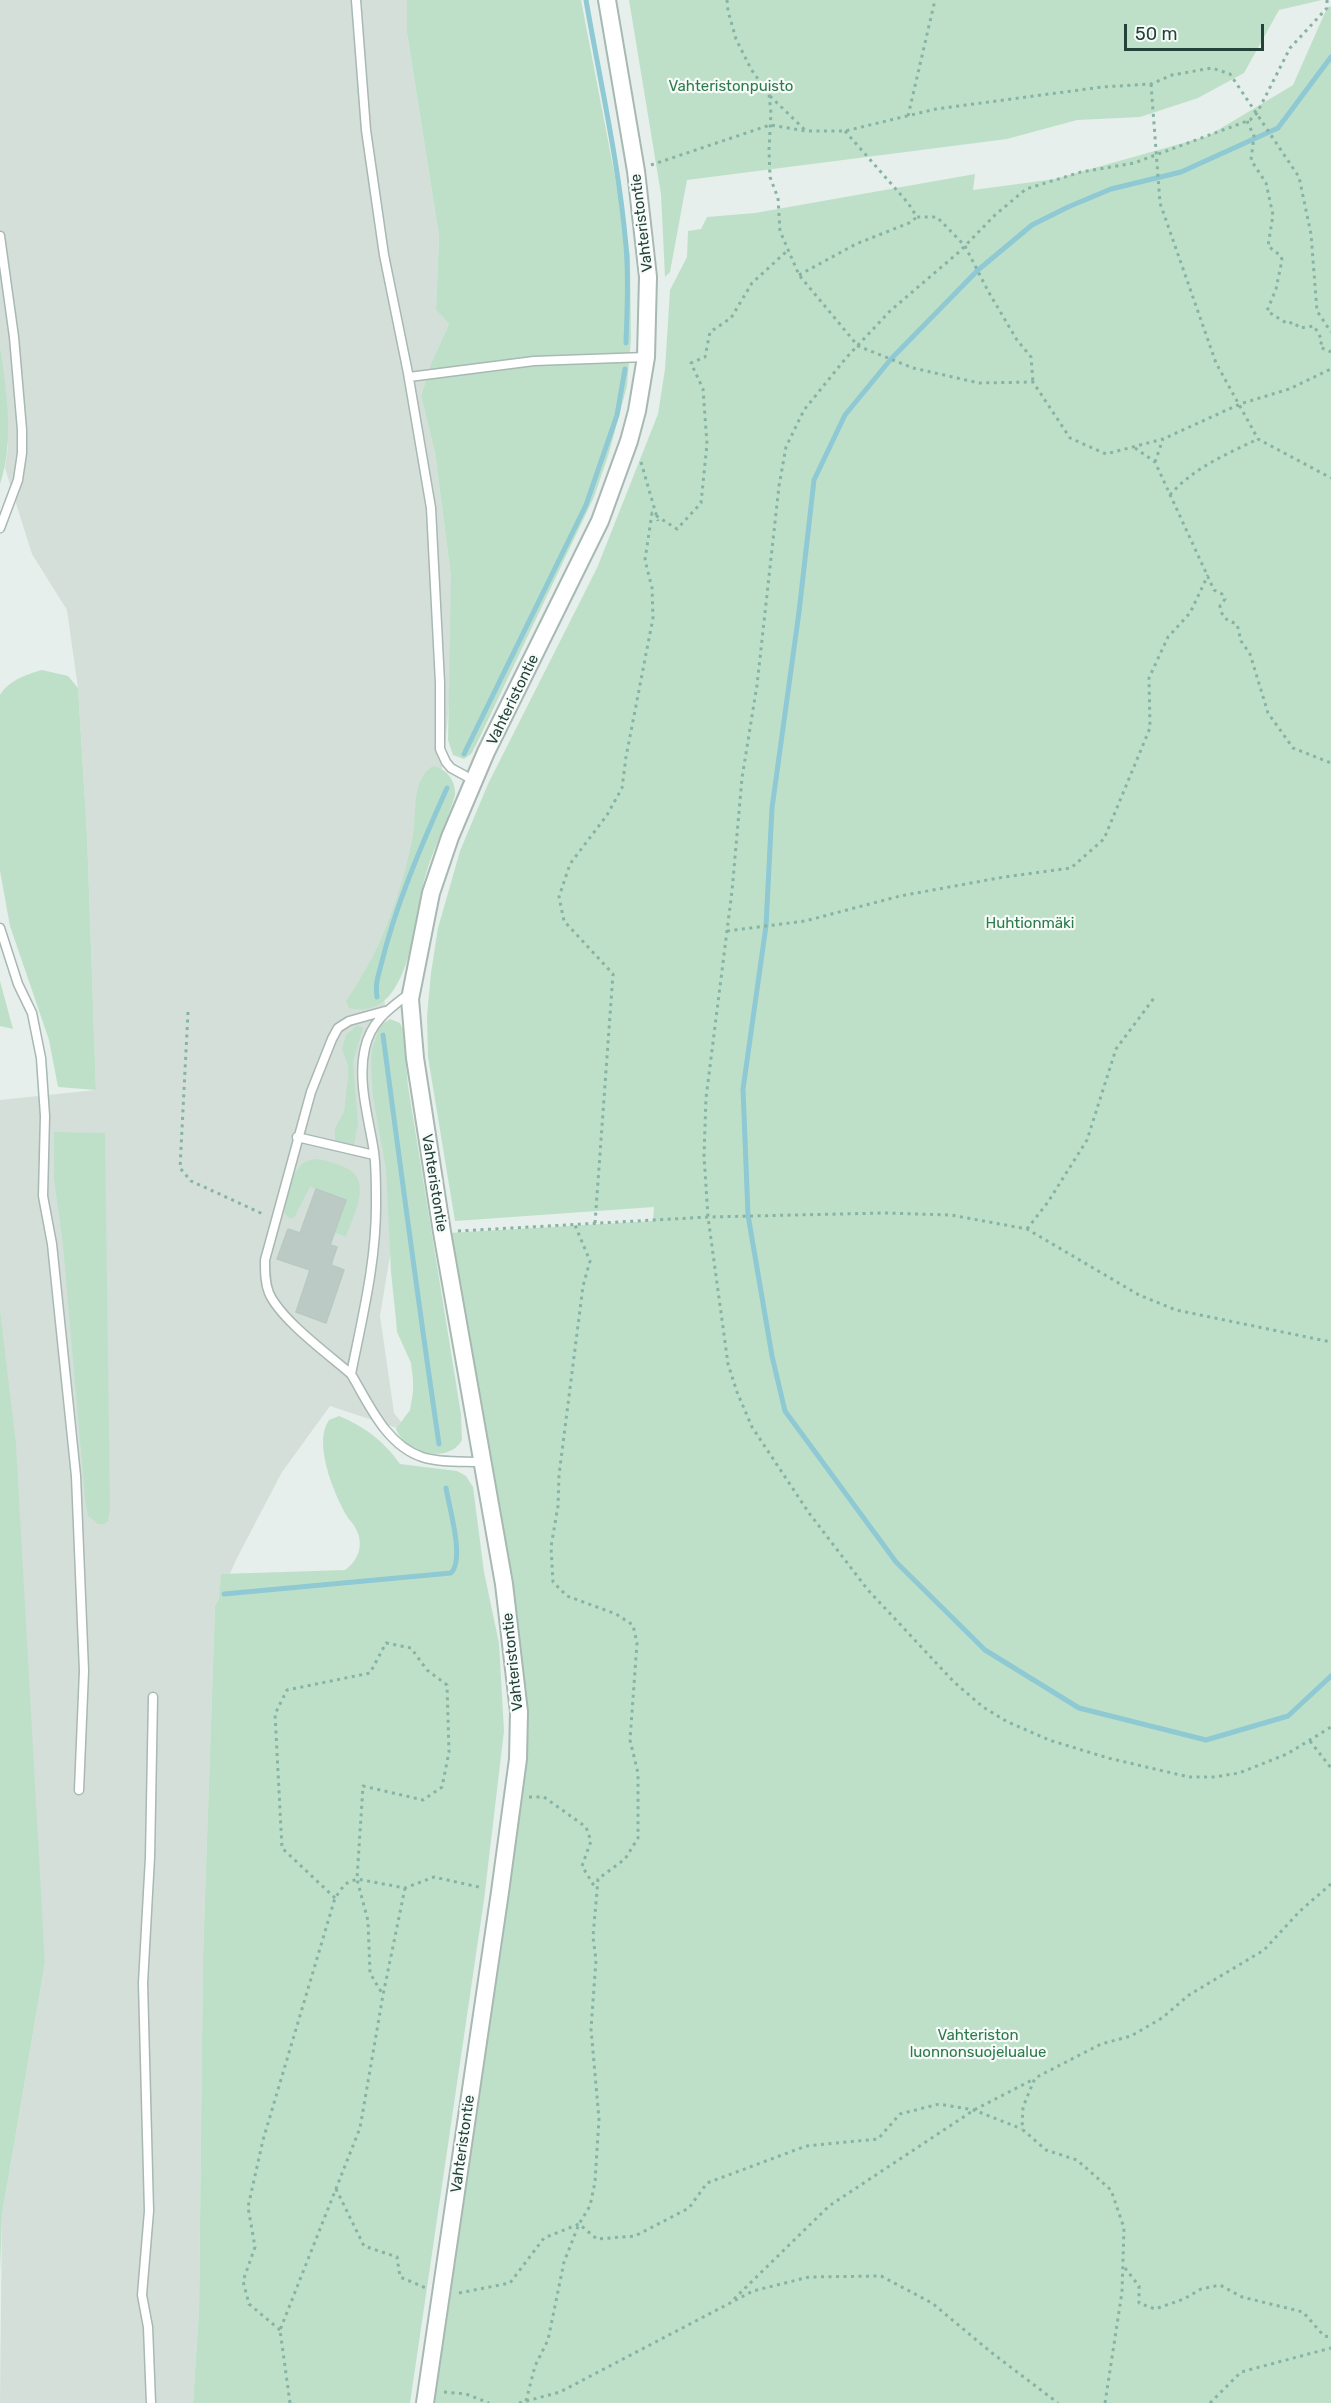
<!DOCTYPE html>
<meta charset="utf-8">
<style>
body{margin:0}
#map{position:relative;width:1331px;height:2403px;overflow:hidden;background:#e6efeb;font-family:Rubik,sans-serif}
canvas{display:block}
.scale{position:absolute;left:1124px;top:24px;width:140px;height:27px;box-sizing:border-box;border:3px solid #24423a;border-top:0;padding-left:8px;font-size:18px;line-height:21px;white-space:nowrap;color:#24423a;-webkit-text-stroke:4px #f7fbf9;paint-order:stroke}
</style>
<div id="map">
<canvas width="1331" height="2403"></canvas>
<div class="scale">50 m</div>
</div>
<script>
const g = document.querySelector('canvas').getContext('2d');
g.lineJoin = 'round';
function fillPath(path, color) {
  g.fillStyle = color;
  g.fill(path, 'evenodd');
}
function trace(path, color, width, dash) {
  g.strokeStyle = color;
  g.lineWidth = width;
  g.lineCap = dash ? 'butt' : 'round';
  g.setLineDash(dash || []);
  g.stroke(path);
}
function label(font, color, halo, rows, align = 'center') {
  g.font = font + ' Rubik,sans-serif';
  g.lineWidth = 4.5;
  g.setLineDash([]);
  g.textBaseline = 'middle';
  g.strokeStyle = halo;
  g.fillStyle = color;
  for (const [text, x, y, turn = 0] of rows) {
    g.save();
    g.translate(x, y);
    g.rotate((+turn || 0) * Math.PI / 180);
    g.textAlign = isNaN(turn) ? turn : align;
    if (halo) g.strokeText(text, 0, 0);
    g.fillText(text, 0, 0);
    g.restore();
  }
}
fillPath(new Path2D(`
 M0 0H407V33L439 236 436 310 449 324 431 363 421 396 435 453 451 577V680L447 727 436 818 383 961 394 1232 380 1316 394 1413 409 1432 330 1406 282 1472 238 1556 215 1606 203 1954 199 2309 193 2403H0L2 2215 45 1963 0 1344V1100L96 1090 87 833 78 688 67 610 32 554 5 468 8 448 6 405 0 345Z`), '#d4dfda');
fillPath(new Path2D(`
 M407 0H581L630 255 631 339 627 386 609 453 594 497 476 745 471 754 464 759 453 755 448 740 451 577 435 453 421 396 431 363 449 324 436 310 439 236 407 33Z
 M629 0H1322L1279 10 1244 73 1198 98 1140 117 1077 120 1007 139 687 180 670 272 665 277 661 194Z
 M1331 6V2403H434L526 1744 523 1668 449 1233 653 1221 654 1207 455 1221 428 1057 427 1016 431 973 438 928 460 851 488 784 597 568 658 414 665 369 670 290 687 257 688 231 701 229 707 217 755 213 975 174 973 190 1055 179 1208 136 1293 85 1327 8Z
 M0 345C6 390 15 441 0 484Z
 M42 670 68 676 78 688 87 833 96 1090 58 1087 49 1040 10 926 0 871V695C8 681 27 674 42 670Z
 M433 766C447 769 456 781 455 795 447 823 433 849 425 877 414 915 412 1023 349 1008L346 1001C355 987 364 973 372 958 391 922 406 874 413 835 417 813 411 779 433 766Z
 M0 981 13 1029 0 1026Z
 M390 1019 400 1023 403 1029 408 1086 461 1414 462 1440C448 1465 405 1453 396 1429L410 1410 413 1392V1380L411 1363 397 1332 396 1320 391 1272 386 1169 373 1097 371 1065 372 1049 380 1026Z
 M357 1025 363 1028 353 1062 358 1123 354 1145H342L335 1141V1128L344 1112 348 1077V1066L342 1049 346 1035Z
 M54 1132 105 1133 110 1509 108 1521 105 1524H98L88 1516 85 1498 63 1245 54 1179Z
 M316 1159C326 1160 335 1163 344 1167 374 1179 354 1214 346 1237L334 1232 345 1199 310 1187 294 1218H289L285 1214C283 1201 292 1173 302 1164 307 1160 311 1160 316 1159Z
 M0 1310 16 1444 45 1963 2 2215 0 2272Z
 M339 1416C364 1426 385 1442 400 1464L457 1471 466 1476 473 1487 484 1572 499 1643 504 1731 484 1900 410 2403H193L199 2309 203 1954 215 1606 219 1598 221 1574 345 1570C359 1560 364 1544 356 1529 353 1523 348 1519 345 1513 333 1491 313 1442 329 1420Z`), '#bfe0c8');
trace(new Path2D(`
 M586 0C600 81 619 164 626 246 629 278 627 311 626 343
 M1331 57 1278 128 1181 172 1111 189 1068 207 1032 225 978 270 891 359 845 415 814 480 799 612 772 808 766 926 743 1089 748 1215 772 1356 785 1411 896 1562 985 1650 1079 1708 1206 1740 1288 1716 1331 1676
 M464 754 586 505 617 415 625 369
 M377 997C375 984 378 977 381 965 396 904 421 846 447 788
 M383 1035C401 1172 419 1308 439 1444
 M224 1594 451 1573C465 1560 449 1507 446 1488`), '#8ec9d4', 5);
const building = new Path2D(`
 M316 1189 346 1200 330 1245 337 1247 331 1265 344 1270 326 1323 296 1312 310 1270 277 1259 288 1229 300 1233Z`);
fillPath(building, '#bbcac4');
trace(building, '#b8c9c2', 1.5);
const lane = new Path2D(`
 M356 0 366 130 384 255 408 373 431 508 440 683V749L446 762 451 768 473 780
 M0 236 14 337 22 430V453L18 480 0 528
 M409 377 534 361 646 357
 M0 928 18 984 32 1013 41 1058 45 1116 43 1196 52 1244 76 1476 84 1671 79 1790
 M410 993C389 1009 371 1021 365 1048 357 1082 369 1119 374 1152 376 1167 376 1183 376 1198 377 1259 363 1314 351 1374 369 1404 386 1445 422 1457 440 1463 463 1461 482 1462
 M297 1137 374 1155
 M351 1374C328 1354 281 1320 269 1293 265 1283 265 1272 265 1260L311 1092 332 1039 338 1028 349 1021 385 1011
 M151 2403 148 2327 142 2295 149 2211 143 1983 150 1857 153 1697`);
const street = new Path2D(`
 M425 2403 500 1892 518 1759 519 1712 504 1584 442 1232 415 1058 410 999 431 893 450 837 486 752 600 521 629 441 637 411 646 357 648 277 636 171 607 0`);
trace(lane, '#a8b8b2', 11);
trace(street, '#a8b8b2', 20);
trace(new Path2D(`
 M727 0 728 11 736 39 751 69 769 95 771 113 769 150 770 177 778 198 780 231 799 275 858 346 913 368 979 383 1033 382 1070 438 1106 454 1163 439 1240 404 1289 389 1331 369
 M1327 0V8L1290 48 1257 113 1250 120 1134 163 1081 172 1026 189 995 215 959 252 890 311 846 358 804 410 786 447 779 486 757 685 742 778 732 891 706 1098 704 1156 708 1217 728 1364 737 1392 752 1427 809 1513 868 1590 954 1682 983 1707 1006 1721 1049 1740 1108 1758 1189 1777H1215L1239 1773 1287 1754 1331 1727
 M1151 84 1160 203 1216 363 1258 439 1331 478
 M770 96 806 131
 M908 116 935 0
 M1247 121 1254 136 1251 160 1266 183 1273 215 1268 246 1281 256 1282 260 1276 289 1267 311 1288 324 1293 322 1300 328 1314 326 1322 340 1320 347 1331 352
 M845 131 908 203 917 217H937L965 246 988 291 1017 340 1031 357 1033 382
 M651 165 770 125 806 131H845L936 109 1102 87 1151 84 1172 75 1212 68 1230 74 1299 177 1311 234 1317 311 1331 332
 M799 275 856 244 909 223 917 217
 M1135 448 1155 462 1214 590 1222 594 1225 599 1220 606C1222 618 1226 620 1237 624L1241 641 1250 654 1268 713 1293 748 1331 763
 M641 462 658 521
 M1155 462 1163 439
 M1170 495C1193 468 1227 454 1258 439
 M727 931 805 921 900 896 1004 877 1071 868 1104 839 1150 728 1149 678 1168 637 1190 613 1208 575
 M188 1012 180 1168 191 1181 265 1215
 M595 1223 613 974 564 921 559 897 570 864 607 815 622 788 626 757 653 618 652 588 645 560 652 513 677 529 701 503 707 444 703 389 691 363 705 357 710 332 731 318 752 283 787 251
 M1027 1229 1048 1202 1087 1140 1116 1049 1154 998
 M458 1231 708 1217 884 1213 951 1215 1027 1229 1139 1295 1176 1310 1331 1342
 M1310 1741 1331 1768
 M529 1797H544L586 1827 591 1841 582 1866 596 1889
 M335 1898 282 1848 275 1714 287 1690 370 1673 386 1643 411 1648 427 1670 447 1685 449 1752 442 1787 423 1800 363 1786 357 1879 368 1921 370 1973 383 1995
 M336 2189 364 2246 397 2257 400 2277 426 2288
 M1125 2268 1139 2286V2303L1155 2309 1184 2299 1201 2289 1220 2285 1242 2297 1303 2312 1324 2336 1331 2337
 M459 2293 510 2283 544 2238 579 2224 597 2239 635 2236 689 2208 707 2183 806 2146 878 2139 900 2114 939 2104 974 2110 1022 2129
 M734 2299 829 2206 974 2110 1034 2079
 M280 2330 249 2304 243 2281 255 2247 248 2207 263 2140 335 1898 345 1884 357 1879 405 1888 434 1877 483 1888
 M444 2392 466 2394 489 2403
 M526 2401 535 2366 548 2340 564 2262 579 2224 590 2206 595 2182 599 2119 591 2029 596 1960 593 1937 598 1879 625 1859 638 1838V1773L630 1740 637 1643 633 1625 616 1614 567 1596 553 1582 551 1547 558 1506 559 1475 583 1286 590 1261 575 1225
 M290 2403 280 2330 360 2128 383 1995 405 1888
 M519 2403 560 2392 753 2291 809 2277 881 2276 932 2303 992 2353 1058 2403
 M1105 2403 1122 2292 1124 2228 1111 2190 1077 2160 1046 2150 1022 2129 1023 2107 1035 2078 1101 2044 1131 2036 1162 2018 1189 1995 1264 1950 1300 1911 1331 1884
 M1210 2403 1241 2372 1331 2348`), '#86b3a5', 3, [3, 4.5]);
trace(lane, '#fff', 8);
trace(street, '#fff', 16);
label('15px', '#2d7a4b', '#f7fbf9', [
 ["Vahteristonpuisto",731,87],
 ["Huhtionmäki",1030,924],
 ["Vahteriston",978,2036],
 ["luonnonsuojelualue",978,2053]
]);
label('15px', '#24423a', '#f7fbf9', [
 ["Vahteristontie",642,223,-97],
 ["Vahteristontie",513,700,-64],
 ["Vahteristontie",434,1183,81],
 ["Vahteristontie",513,1662,-96],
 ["Vahteristontie",463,2144,-82]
]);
</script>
